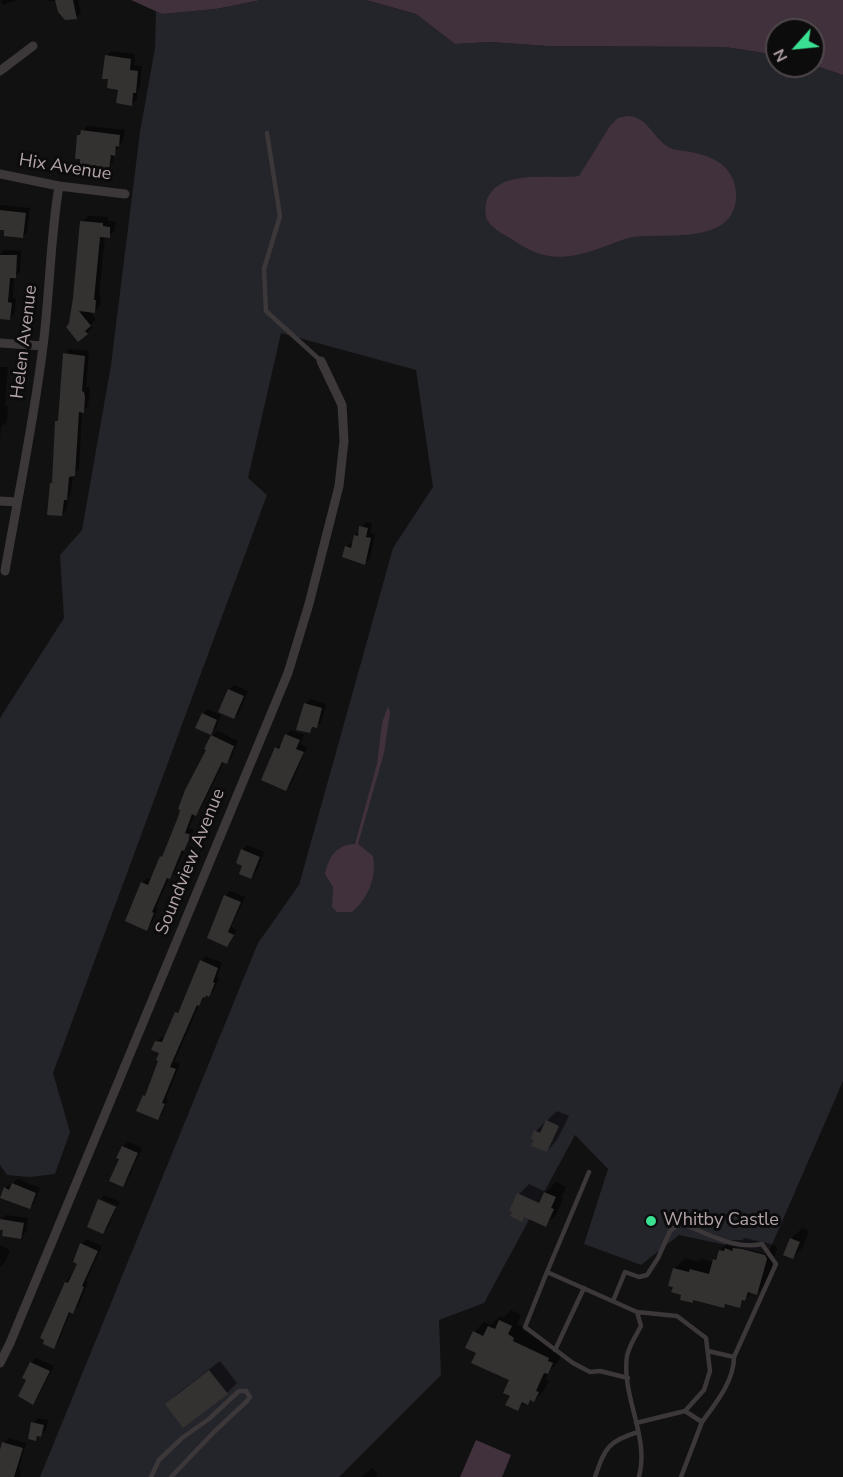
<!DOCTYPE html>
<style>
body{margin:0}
#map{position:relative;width:843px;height:1477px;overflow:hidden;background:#121111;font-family:"Nunito Sans",sans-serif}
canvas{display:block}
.north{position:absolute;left:765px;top:18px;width:60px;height:60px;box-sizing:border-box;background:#0d0c0c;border:2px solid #4f484b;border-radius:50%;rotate:243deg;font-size:16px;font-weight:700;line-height:24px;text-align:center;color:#b2a3aa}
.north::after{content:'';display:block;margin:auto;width:21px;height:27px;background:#3be192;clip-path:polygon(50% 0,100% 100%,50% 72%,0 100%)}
</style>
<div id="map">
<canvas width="843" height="1477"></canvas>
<div class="north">N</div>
</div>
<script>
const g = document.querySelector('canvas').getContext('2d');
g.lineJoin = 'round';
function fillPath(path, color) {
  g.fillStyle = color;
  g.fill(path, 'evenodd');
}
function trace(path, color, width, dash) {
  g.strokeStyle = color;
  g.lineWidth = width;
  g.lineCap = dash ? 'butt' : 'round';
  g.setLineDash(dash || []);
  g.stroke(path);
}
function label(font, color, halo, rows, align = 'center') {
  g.font = font + ' "Nunito Sans",sans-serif';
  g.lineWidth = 6;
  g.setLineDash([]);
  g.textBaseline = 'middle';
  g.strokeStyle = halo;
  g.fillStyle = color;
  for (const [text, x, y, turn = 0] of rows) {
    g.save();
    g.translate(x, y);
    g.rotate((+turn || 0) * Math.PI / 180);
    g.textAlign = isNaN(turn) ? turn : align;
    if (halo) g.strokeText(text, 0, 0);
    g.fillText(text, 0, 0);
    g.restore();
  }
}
fillPath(new Path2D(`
 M261 0H366L416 14 455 44 490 42 548 46 725 47 777 55V66L813 65 843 75V1081L768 1254 679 1235 641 1265 584 1244 608 1169 575 1135 484 1303 439 1320 441 1375 339 1477H40L258 943 299 885 393 548 433 487 416 370 281 333 248 478 267 495 53 1073 70 1132 55 1174 30 1177 7 1175 0 1165V718L64 618 60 555 82 530 111 365 140 132 155 48 156 11 162 14 216 9Z`), '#24242b');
fillPath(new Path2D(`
 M131 0H261L216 9 162 14Z
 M366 0H843V75L813 65V30H777V55L725 47 548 46 490 42 455 44 416 14Z
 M627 116C651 116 654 146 677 150 691 152 707 154 720 163 741 178 743 214 718 227 695 239 658 234 633 237 622 239 613 244 603 247 568 260 544 262 513 240 505 235 493 229 488 221 485 216 485 208 486 203 495 167 552 180 579 176L610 126 618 118Z
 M388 706 390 713 384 753 358 844 373 856C377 877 368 899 352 912H337L332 907 333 887 325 874C329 856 336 845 355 844L377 764 382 723Z
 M476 1440 511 1455 502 1477H460Z`), '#41313c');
fillPath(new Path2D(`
 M1 0H16L3 5Z
 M46 0H78L81 13 76 18 57 2Z
 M111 51 135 54 134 65 142 66 140 87 137 90V99L132 104 120 88 106 56Z
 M87 126 125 130 123 140 114 154 113 162 108 167 82 158 79 136Z
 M0 205 30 208 27 232 23 236 0 228Z
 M88 216 108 217V221H116L115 230 109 236H105L99 295H101L100 306 94 312 89 311 96 319 90 325 93 327 87 333 71 323 82 222Z
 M5 250 21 251 20 272 14 277 13 298H16L15 313 10 318 0 317V254Z
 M69 349 89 351 86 387H89L90 391 88 406 82 412 79 469 73 474 71 494 68 497 66 510 62 515 53 482 57 421 59 419 64 354Z
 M0 367H8L5 406H8L7 422 1 427 0 440Z
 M366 522 372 523 370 533 375 534 370 558 365 563 347 547 352 542 354 543 355 536Z
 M234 685 248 691 239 713 234 717 229 690Z
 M310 699 326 704 321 722 309 732 305 704Z
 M208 709 221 715 216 728 211 733 203 714Z
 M291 730 304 735 300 744 307 747 291 784 286 789 276 748 282 744 286 735Z
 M217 731 238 741 231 758 226 762 224 761 201 809 195 814 189 828 194 830 174 873 169 878 156 907 158 908 151 924 146 929 142 883 147 878 152 880 162 857 165 853 212 736Z
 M247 845 264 852 256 872 251 877 243 865 242 850Z
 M230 891 245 897 231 927 237 930 226 945 209 937 226 896Z
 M206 956 222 963 217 977 219 978 214 990 209 995 207 994 200 1003 174 1062 180 1064 166 1098 168 1099 162 1114 157 1119 144 1096 148 1092 159 1060 161 1052 156 1042 161 1037 166 1038 201 961Z
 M557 1111 569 1116 557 1140 547 1151 536 1131Z
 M128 1142 142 1148 127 1181 123 1185 121 1159 123 1146Z
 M18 1179 40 1188 34 1203 29 1208 5 1188Z
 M556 1182 566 1187 561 1198 563 1199 556 1215 545 1225 525 1216 521 1220 519 1194 529 1184 546 1192Z
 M104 1195 120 1202 118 1206 101 1199Z
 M99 1201 116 1209 108 1227 103 1232Z
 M6 1215 28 1218 26 1232 21 1237 1 1220Z
 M802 1228 809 1231 803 1247 793 1257 791 1239Z
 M745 1238 775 1245 777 1248 767 1283 757 1293 752 1292 739 1306 727 1303 723 1306 695 1299 692 1302 683 1294 674 1269 685 1258 698 1262 701 1259 714 1262 720 1250 731 1240H742Z
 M86 1239 102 1246 86 1281 88 1282 78 1307 73 1312 71 1311 58 1342 54 1347 46 1339 42 1337 66 1282 79 1263 81 1244Z
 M0 1245 10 1250 5 1262 0 1267Z
 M511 1310 521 1315 517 1324 524 1327 522 1330 559 1347 557 1350 562 1352 558 1362 550 1370 545 1380 549 1381 544 1390 534 1401 532 1399 528 1403 525 1402 518 1409 512 1395 511 1379 478 1352 474 1332 484 1322 491 1325 500 1316 503 1318Z
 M36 1358 54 1366 37 1399 33 1403 28 1379 31 1363Z
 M220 1361 237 1383 227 1393 167 1404 177 1394Z
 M38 1418 48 1420 46 1430 36 1439 33 1423Z
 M9 1438 26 1443 19 1468 21 1473 20 1477H0V1456L4 1443Z
 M372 1468 378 1474 376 1477H362Z`), '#0007');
fillPath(new Path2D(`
 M55 0H73L77 19 65 20 58 12Z
 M105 55 131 59 130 70 138 71 136 93H133L132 106 116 103 118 90 107 88 108 79H102Z
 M81 130 120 135 119 147 116 146 115 156 111 155 109 169 80 165V159H75L77 135H80Z
 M0 210 26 213 23 238 4 236V230H0Z
 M80 221 103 223V226L110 227V238L100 237 94 300H96L95 313 79 311 91 326 85 331 88 334 78 342 66 327 69 323 73 298Z
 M0 255H17L16 278H10L8 302 12 303 10 320 0 319Z
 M63 353 85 356 82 391 84 392 85 397 84 413 79 412 75 476 69 477 67 500H64L62 516 47 515 50 483H52L55 421H58Z
 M359 526 368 528 366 537 371 538 365 565 342 557 345 546 351 548 354 535 358 536Z
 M228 689 244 696 234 719 218 712Z
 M304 703 322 708 317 728 312 727 310 733 296 730Z
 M202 713 217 720 211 735 195 728Z
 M285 734 300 740 296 749 304 752 286 791 261 780 275 747 279 749Z
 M211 735 234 746 227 764 222 762 196 816 192 814 185 833 191 835 184 851 182 850 170 879 167 878 152 912 154 913 147 931 125 921 141 882 148 885 160 856 162 857 178 817 180 810 178 809 185 790 206 750 204 749Z
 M241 849 260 857 251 879 239 874 242 866 236 863Z
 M224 895 241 902 228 932 234 935 227 947 207 938Z
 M200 960 218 968 213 982 215 983 209 997 206 995 205 998 203 997 199 1006 197 1005 170 1067 176 1069 162 1103 165 1104 158 1120 136 1111 143 1095 145 1096 158 1061 156 1060 159 1053 151 1050 155 1041 162 1042 175 1012 178 1013Z
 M546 1120 559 1126 547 1152 531 1146 534 1140 531 1139 534 1130 540 1133Z
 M122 1146 138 1153 123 1187 109 1181 119 1159 116 1158Z
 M12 1183 36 1193 30 1209 0 1198 4 1187 9 1190Z
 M544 1192 556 1197 551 1208 554 1209 546 1227 524 1217 522 1222 510 1216 512 1212 509 1211 517 1193 539 1203Z
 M98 1199 116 1207 103 1234 87 1227Z
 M0 1219 24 1223 21 1239 2 1236 3 1230H0Z
 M790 1238 800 1242 793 1259 783 1255Z
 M80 1243 98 1251 82 1286 84 1287 73 1314 69 1312 54 1349 43 1344 44 1340 40 1338 65 1282 68 1283 77 1264 73 1262Z
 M725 1248 732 1251 733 1248 742 1249 765 1255 767 1259 757 1295 748 1292 745 1301 742 1300 740 1308 725 1304 724 1308 693 1300V1303L680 1300 681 1295 671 1292 673 1287 668 1286 673 1268 689 1272 690 1269 709 1274 713 1259 716 1260 719 1250 724 1251Z
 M499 1320 512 1326 508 1334 514 1338 513 1341 549 1358 548 1361 553 1363 548 1374 544 1373 536 1391 539 1392 534 1402 530 1400 528 1405 522 1402 518 1411 505 1405 510 1396 503 1393 509 1380 471 1363 476 1353 465 1348 473 1331 483 1336 488 1326 495 1329Z
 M30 1362 50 1371 33 1405 18 1396 26 1380 22 1378Z
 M209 1370 228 1394 183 1428 165 1404Z
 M31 1422 44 1425 41 1437 37 1436 36 1441 28 1439Z
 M2 1442 23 1448 14 1477H0V1450Z`), '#343131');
trace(new Path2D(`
 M267 133 280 216 264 269 266 311 321 361
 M589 1172 547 1272 637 1312 677 1316 706 1338 710 1371 704 1390 685 1411 636 1423
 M547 1272 525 1327 573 1363 590 1372 600 1371 628 1378
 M613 1301 625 1272 639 1277 647 1275 658 1258 670 1231 681 1223C706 1233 734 1250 762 1244L776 1264 734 1357C734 1381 716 1403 702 1422L685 1411
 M637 1312 641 1326C636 1335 629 1346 627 1356 621 1396 650 1437 639 1477
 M555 1350 584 1288
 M708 1351 734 1357
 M151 1477 159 1460 182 1438 209 1419 239 1391H246L250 1397 247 1401 214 1432 171 1477
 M595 1477C605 1448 608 1441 638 1432
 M681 1477 702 1422`), '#3c3739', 4.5);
trace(new Path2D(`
 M0 71 33 46
 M0 174 59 186 125 194
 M0 343 43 346
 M0 501 17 502
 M5 571C18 496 34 421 43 346 50 292 50 239 59 186
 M0 1363 10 1343 288 673 309 604 339 486 344 441 342 405 321 361`), '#3c3739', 9);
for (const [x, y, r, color] of [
 [651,1221,6,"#3be192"]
]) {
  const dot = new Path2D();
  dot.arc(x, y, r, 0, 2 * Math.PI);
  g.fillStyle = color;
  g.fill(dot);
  trace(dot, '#0d0c0c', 2);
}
label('18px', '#b2a3aa', '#0d0c0c', [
 ["Hix Avenue",65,168,9],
 ["Helen Avenue",25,342,-83],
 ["Soundview Avenue",191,862,-68]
]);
label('18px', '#b2a3aa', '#0d0c0c', [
 ["Whitby Castle",663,1221]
], 'left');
</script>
